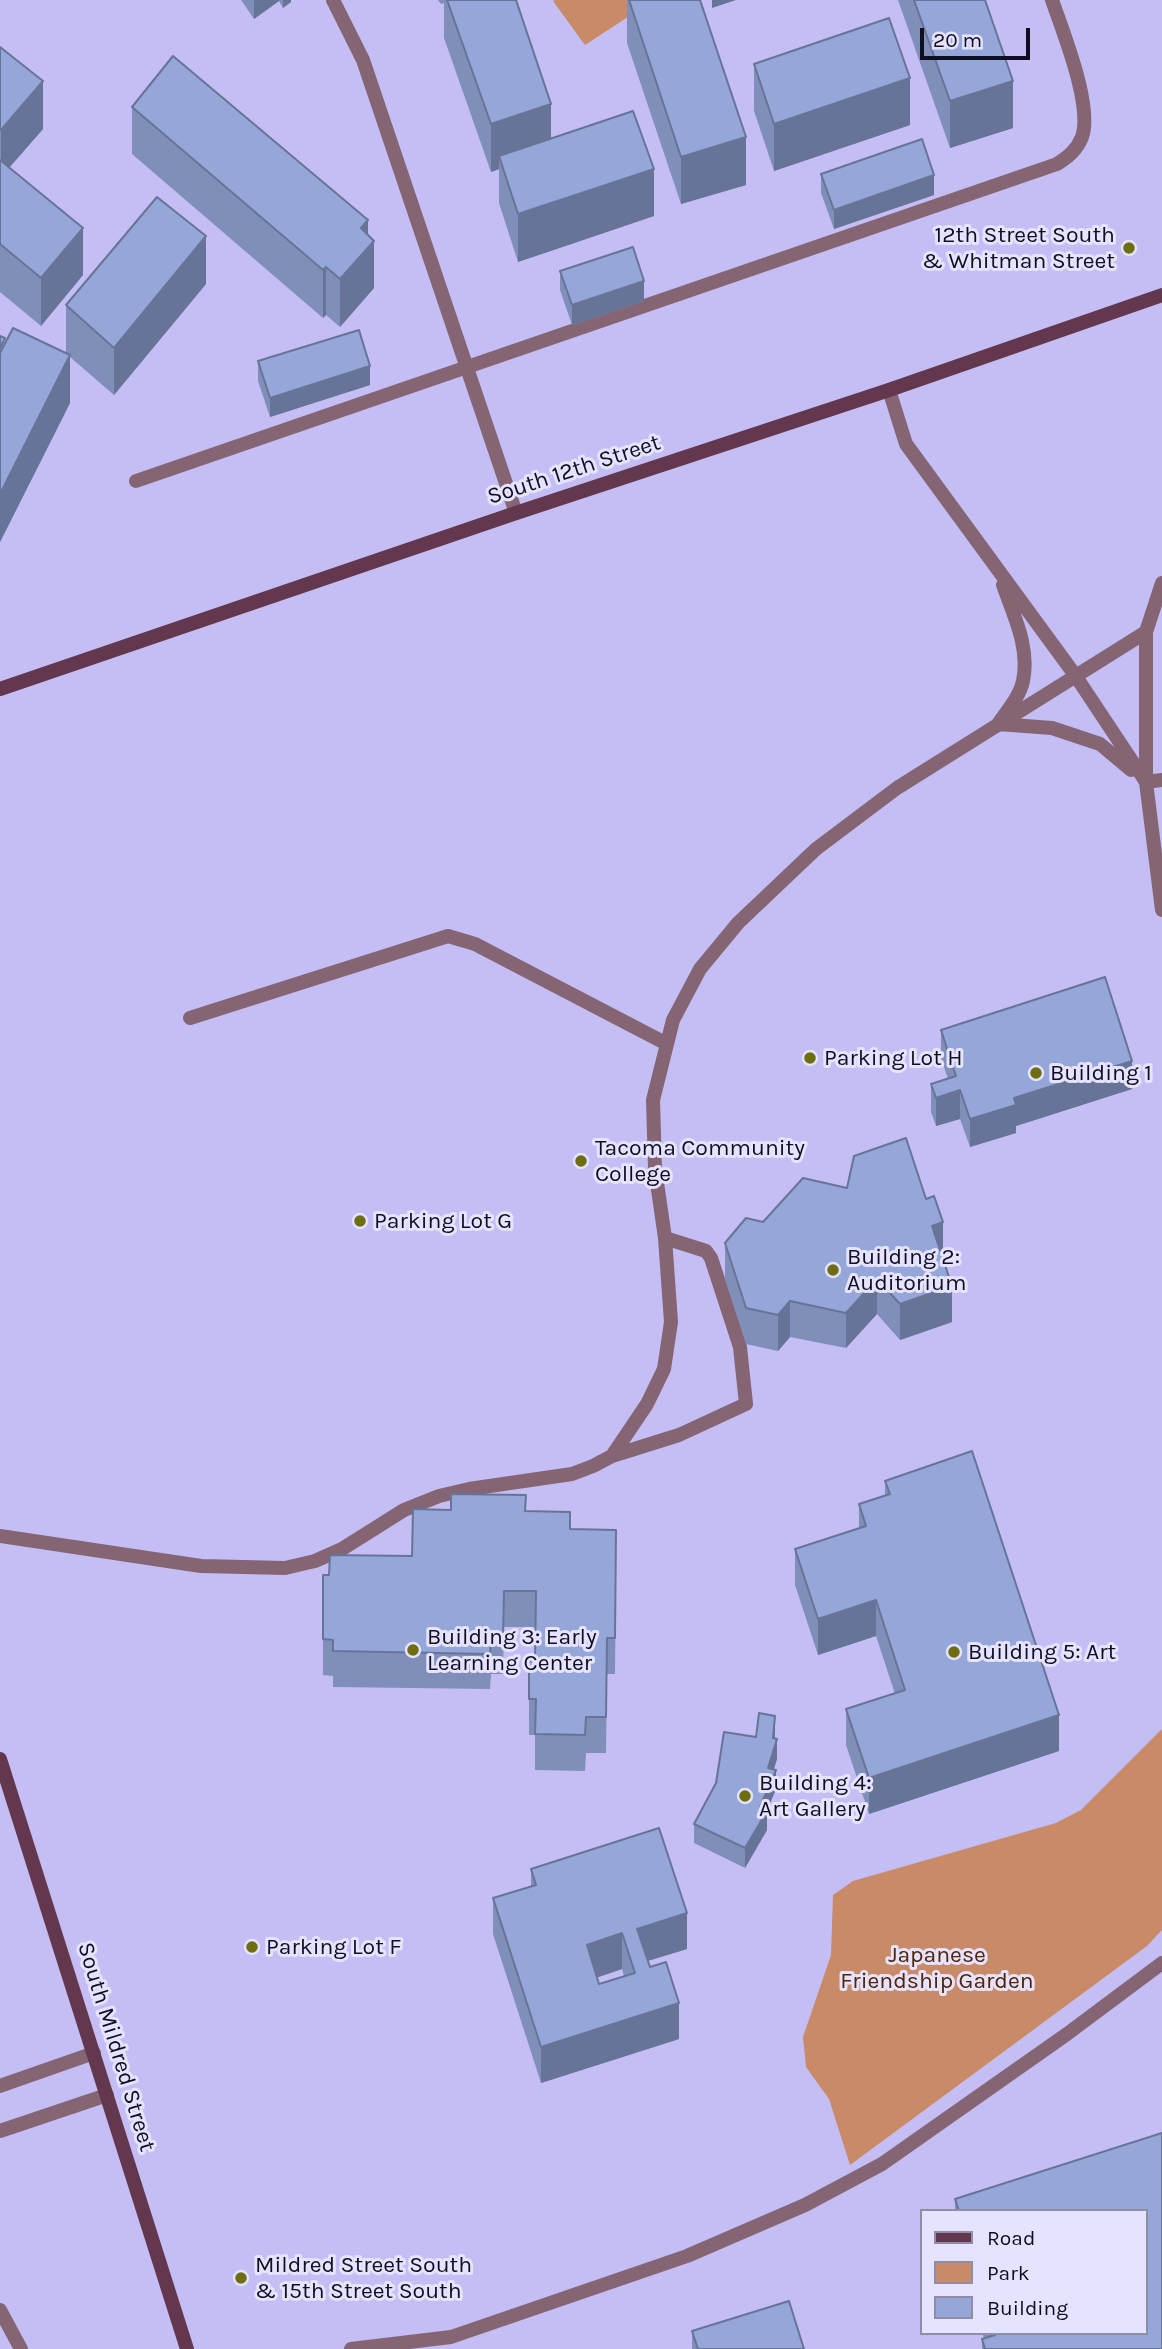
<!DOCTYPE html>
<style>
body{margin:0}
#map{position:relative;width:1162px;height:2349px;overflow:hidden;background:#c4bef4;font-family:Karla,sans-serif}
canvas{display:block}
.legend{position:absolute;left:920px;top:2209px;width:228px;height:126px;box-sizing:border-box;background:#e5e3ff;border:2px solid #908ea6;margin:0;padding:9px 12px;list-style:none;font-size:21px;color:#110e21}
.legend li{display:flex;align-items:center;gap:14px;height:35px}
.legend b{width:35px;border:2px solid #908ea6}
.scale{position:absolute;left:920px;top:28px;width:110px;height:32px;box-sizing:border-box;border:4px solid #110e21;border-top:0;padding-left:9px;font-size:21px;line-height:24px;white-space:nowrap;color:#110e21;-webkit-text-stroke:5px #e5e3ff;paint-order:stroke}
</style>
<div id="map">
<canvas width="1162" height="2349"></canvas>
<ul class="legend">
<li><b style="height:9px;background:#63374d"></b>Road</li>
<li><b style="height:19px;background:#c88a67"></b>Park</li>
<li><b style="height:19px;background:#95a6d8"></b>Building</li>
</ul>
<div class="scale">20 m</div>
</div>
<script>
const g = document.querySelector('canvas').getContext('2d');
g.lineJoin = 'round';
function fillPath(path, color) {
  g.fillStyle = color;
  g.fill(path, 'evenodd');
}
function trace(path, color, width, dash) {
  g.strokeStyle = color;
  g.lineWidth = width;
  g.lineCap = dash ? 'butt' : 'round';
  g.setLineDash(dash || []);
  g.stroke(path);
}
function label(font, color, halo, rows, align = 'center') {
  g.font = font + ' Karla,sans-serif';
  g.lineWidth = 6;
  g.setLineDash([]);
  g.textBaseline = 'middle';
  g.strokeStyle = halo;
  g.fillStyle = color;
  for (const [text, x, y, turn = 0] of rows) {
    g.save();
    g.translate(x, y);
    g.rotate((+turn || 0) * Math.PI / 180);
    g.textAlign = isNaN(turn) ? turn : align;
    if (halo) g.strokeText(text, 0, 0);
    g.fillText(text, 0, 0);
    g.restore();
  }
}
fillPath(new Path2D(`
 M555 0H654L585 45 553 1Z
 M1162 1729V1930L1147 1946 850 2165 829 2099 806 2067 803 2037 831 1955 833 1895 853 1881 1056 1823 1081 1810Z`), '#c88a67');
trace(new Path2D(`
 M333 0 363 60 516 513
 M889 390 906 444 1075 675 1146 782
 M136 481 1057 164C1068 157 1077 150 1082 137 1093 106 1063 32 1052 0
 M1162 583 1146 632V782L1162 910
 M1003 585C1014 616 1030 648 1023 681 1020 696 1007 711 998 724L1052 728 1100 744 1131 770
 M1146 782 1162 780
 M190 1018 448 936 475 944 667 1044
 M612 1456 647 1404 664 1369 671 1322 665 1238 655 1169 653 1100 673 1020 700 969 738 923 816 849 897 788 1146 632
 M0 1536 201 1566 285 1568 315 1561 342 1549 404 1510 439 1496 469 1489 572 1474 593 1466 612 1456 679 1435 746 1404 740 1347 711 1258 706 1251 665 1238
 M0 2086 94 2053
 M0 2131 107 2095
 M0 2310 21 2349
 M351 2349 451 2337 687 2256 805 2205 882 2164 1067 2034 1162 1963`), '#856573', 14);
trace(new Path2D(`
 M0 689 516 513 889 390 1162 295
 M0 1759 187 2349`), '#63374d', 14);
fillPath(new Path2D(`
 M241 0H291V2L283 8 279 1 254 19Z
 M438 0H516L551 138 654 216 518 262 499 203V169L491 172 444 38V3L441 4Z
 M627 0H700L746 185 681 204 627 43Z
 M898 0H985L1013 128 950 148Z
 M0 47 43 129 9 168 83 275 41 326 0 292Z
 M754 64 910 125 774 171 754 111Z
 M132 107 368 235 374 288 340 327 326 315 323 318 132 154Z
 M821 174 934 195 834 229 821 193Z
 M560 271 644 301 572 325 560 290Z
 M206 284 114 395 70 357V403L0 542V336L5 344 66 352V305Z
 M258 361 370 385 270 417 258 381Z
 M941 1030 1132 1089 1016 1126V1133L970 1147 960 1119 936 1126 931 1112V1084L948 1079 941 1058Z
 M725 1243 943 1258 952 1322 900 1340 877 1314 846 1348 790 1337 778 1351 746 1344 725 1279Z
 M885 1481 1059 1751 869 1814 846 1745V1709L895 1694 876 1636 818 1655 795 1585V1549L859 1528V1504L885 1495Z
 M526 1511 570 1529 616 1566 615 1674H607L606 1753H586L585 1771 535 1770V1735H529V1699L535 1661V1627H504L503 1674H491L490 1689 333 1687V1676L323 1675V1575H329L412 1556Z
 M756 1737 775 1738 777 1759 774 1769 776 1789 767 1811V1830L745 1868 694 1843V1824Z
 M531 1869 687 1949 648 1961 679 2039 541 2083 493 1934V1898L531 1886ZM622 1969 624 1976 599 1984 597 1977Z
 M1162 2133V2349H982V2339L984 2338 982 2333H1146V2211H955V2199Z
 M692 2331 804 2349H692Z`), '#808fba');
fillPath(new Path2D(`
 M254 0H279V1L254 19Z
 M283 0H291V2L283 8Z
 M712 0H736L712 8Z
 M910 78V125L774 171V124Z
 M43 81V129L1 177V130Z
 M1013 81V128L950 148V101Z
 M551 104V152L499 156V169L491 172V124Z
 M746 137V185L681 204V157Z
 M654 169V216L518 262V214Z
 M934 175V195L834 229V210Z
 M368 220V248L374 241V288L340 327V279L361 228Z
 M83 228V275L41 326V278Z
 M206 236V284L114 395V348Z
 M326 267V315L323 318V270Z
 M644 281V301L572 325V305Z
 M70 355V403L0 542V494Z
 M370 366V385L270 417V398Z
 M1132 1061V1089L1016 1126V1133L970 1147V1119L1014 1098Z
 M960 1090V1119L936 1126V1098Z
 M943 1222V1258L932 1226Z
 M877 1279V1314L846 1348V1313Z
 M952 1286V1322L900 1340V1304Z
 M790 1301V1337L778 1351V1315Z
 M876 1600V1636L818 1655V1619Z
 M1059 1715V1751L869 1814V1778Z
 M775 1716V1736L773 1751 777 1739V1759L768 1787V1768Z
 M776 1770V1789L765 1815 767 1811V1830L745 1868V1848L760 1807Z
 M687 1913V1949L637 1964V1929Z
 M622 1933V1969L587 1981V1945Z
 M679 2003V2039L541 2083V2047Z`), '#687497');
const building = new Path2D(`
 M447 0H516L551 104 491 124Z
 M629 0H700L746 137 681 157Z
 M914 0H985L1013 81 950 101Z
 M889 18 910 78 774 124 754 64Z
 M0 47 43 81 1 130 0 129Z
 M173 56 368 220 361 228 374 241 340 279 326 267 323 270 132 107Z
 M633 111 654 169 518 214 499 156Z
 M922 139 934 175 834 210 821 174Z
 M0 160 83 228 41 278 0 244Z
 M157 197 206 236 114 348 66 305Z
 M633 247 644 281 572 305 560 271Z
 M13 328 70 355 0 494V353Z
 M359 330 370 366 270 398 258 361Z
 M0 336 5 338 0 348Z
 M1105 977 1132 1061 1014 1098 1016 1105 970 1119 960 1090 936 1098 931 1084 956 1076 941 1030Z
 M906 1138 926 1199 934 1196 943 1222 932 1226 952 1286 900 1304 877 1279 846 1313 790 1301 778 1315 746 1308 725 1243 746 1218 763 1222 803 1178 847 1188 854 1156Z
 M972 1451 1059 1715 869 1778 846 1709 905 1690 876 1600 818 1619 795 1549 866 1526 859 1504 890 1494 885 1481Z
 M451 1494 526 1495 525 1511 570 1512V1529L616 1530 615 1638H607L606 1717H586L585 1735 535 1734 536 1699H529V1661H535L536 1591H504L503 1638H491L490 1654 333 1651V1640L323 1639V1575H329L330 1555 412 1556 413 1509 451 1510Z
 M759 1713 775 1716 773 1738 777 1739 768 1768 776 1770 760 1807 767 1811 745 1848 694 1824 716 1783 724 1732 756 1737Z
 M659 1828 687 1913 637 1929 650 1967 666 1962 679 2003 541 2047 493 1898 536 1885 531 1869ZM622 1933 635 1973 599 1984 587 1945Z
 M1162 2133V2349H985L982 2339 995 2335 994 2333H1146V2211H959L955 2199Z
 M789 2301 804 2349H698L692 2331Z`);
fillPath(building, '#95a6d8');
trace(building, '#687497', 2);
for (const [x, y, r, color] of [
 [1129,248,7,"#6e6e11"],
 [810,1058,7,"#6e6e11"],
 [1036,1073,7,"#6e6e11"],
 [581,1161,7,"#6e6e11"],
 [360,1221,7,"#6e6e11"],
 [833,1270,7,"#6e6e11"],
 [413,1650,7,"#6e6e11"],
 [954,1652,7,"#6e6e11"],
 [745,1796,7,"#6e6e11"],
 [252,1947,7,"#6e6e11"],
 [241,2278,7,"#6e6e11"]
]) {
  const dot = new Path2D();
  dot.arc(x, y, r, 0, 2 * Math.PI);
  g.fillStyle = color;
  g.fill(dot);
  trace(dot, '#e5e3ff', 2.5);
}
label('23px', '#110e21', '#e5e3ff', [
 ["12th Street South",1115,235,"right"],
 ["& Whitman Street",1115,261,"right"],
 ["Parking Lot H",824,1058],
 ["Building 1",1050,1073],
 ["Tacoma Community",595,1148],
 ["College",595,1174],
 ["Parking Lot G",374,1221],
 ["Building 2:",847,1257],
 ["Auditorium",847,1283],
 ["Building 3: Early",427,1637],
 ["Learning Center",427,1663],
 ["Building 5: Art",968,1652],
 ["Building 4:",759,1783],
 ["Art Gallery",759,1809],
 ["Parking Lot F",266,1947],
 ["Mildred Street South",255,2265],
 ["& 15th Street South",255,2291]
], 'left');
label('23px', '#110e21', '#e5e3ff', [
 ["South 12th Street",574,470,-18],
 ["South Mildred Street",116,2047,73]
]);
label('23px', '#512303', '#e5e3ff', [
 ["Japanese",937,1955],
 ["Friendship Garden",937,1981]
]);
</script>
